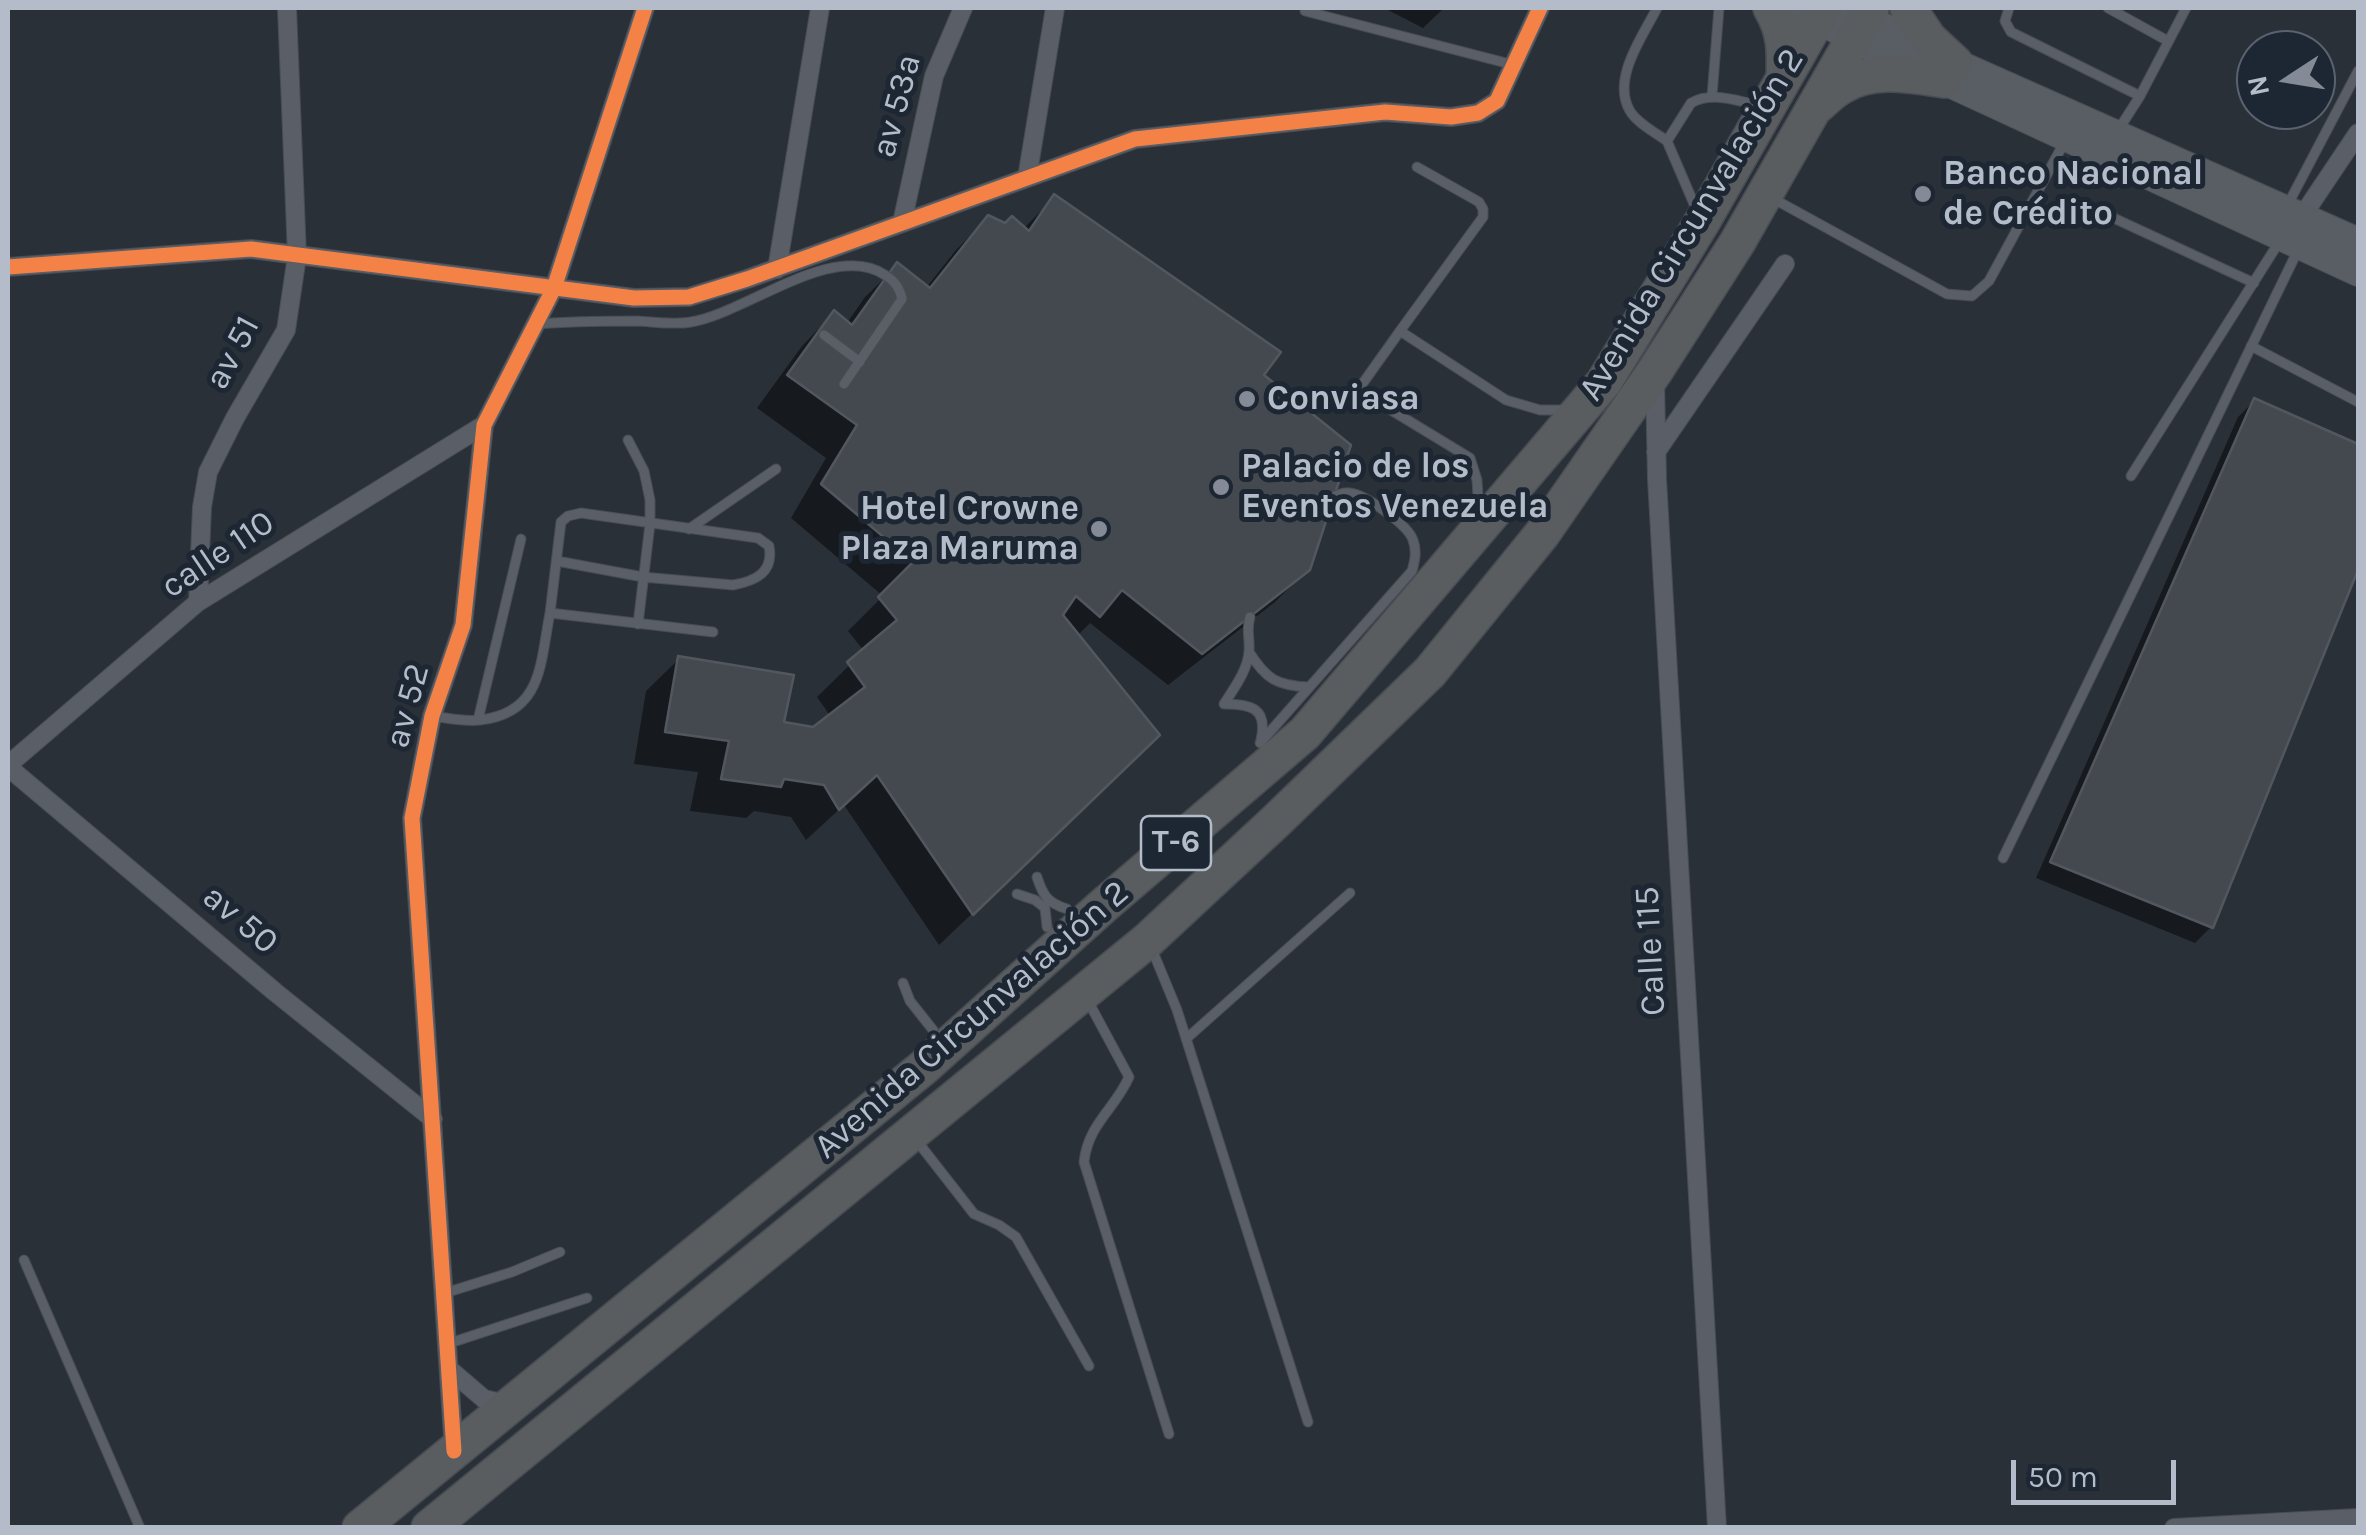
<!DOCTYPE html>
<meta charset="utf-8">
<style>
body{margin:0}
#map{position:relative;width:2366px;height:1535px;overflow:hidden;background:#2a3038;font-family:Karla,sans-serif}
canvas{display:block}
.frame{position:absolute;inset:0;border:10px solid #b4bcc9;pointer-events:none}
.north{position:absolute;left:2236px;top:30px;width:100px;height:100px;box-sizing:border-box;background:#1d2633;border:2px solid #59626f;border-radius:50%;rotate:258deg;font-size:28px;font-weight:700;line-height:40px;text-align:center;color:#b4bcc9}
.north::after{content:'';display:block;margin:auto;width:35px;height:45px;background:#848b96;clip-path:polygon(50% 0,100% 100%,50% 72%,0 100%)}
.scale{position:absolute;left:2011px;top:1460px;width:165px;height:45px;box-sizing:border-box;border:5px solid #b4bcc9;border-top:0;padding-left:12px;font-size:30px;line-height:35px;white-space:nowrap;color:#b4bcc9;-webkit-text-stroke:8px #1d2633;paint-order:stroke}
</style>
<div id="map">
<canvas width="2366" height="1535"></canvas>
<div class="frame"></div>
<div class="north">N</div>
<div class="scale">50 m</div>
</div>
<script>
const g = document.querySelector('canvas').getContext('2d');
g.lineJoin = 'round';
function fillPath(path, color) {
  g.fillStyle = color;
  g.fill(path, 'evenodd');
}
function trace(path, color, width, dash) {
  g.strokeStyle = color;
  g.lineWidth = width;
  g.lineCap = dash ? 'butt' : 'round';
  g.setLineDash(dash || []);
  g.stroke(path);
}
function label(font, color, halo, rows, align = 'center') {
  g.font = font + ' Karla,sans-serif';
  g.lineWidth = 10;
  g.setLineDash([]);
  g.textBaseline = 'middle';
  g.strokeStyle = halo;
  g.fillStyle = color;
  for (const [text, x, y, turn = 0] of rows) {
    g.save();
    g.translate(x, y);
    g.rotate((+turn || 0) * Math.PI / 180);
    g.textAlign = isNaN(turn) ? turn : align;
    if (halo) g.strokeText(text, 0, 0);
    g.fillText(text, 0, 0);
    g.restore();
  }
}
fillPath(new Path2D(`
 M1384 8H1444L1423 28Z
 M1054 198 1261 375 1308 569 1275 602 1168 685 1090 623 1077 636 1125 768 939 945 844 805 806 840 791 817 754 811 746 818 690 811 698 772 634 764 646 691 679 659 781 724 814 730 831 717 817 697 864 651 848 631 883 596 791 518 826 458 757 408 802 346 834 313 847 323 865 297 898 265 926 288 956 250 988 218 1005 226 1023 229Z
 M2254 401 2358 447V563L2211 927 2195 943 2036 878 2238 417Z`), '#0007');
const building = new Path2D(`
 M1054 194 1281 352 1264 375 1351 445 1310 570 1202 654 1122 590 1100 617 1076 596 1063 615 1160 735 973 915 877 775 839 810 824 785 784 779 781 787 721 779 729 741 665 732 678 656 794 675 784 722 813 727 865 687 847 662 897 620 878 597 913 562 821 484 857 425 787 375 834 310 852 325 897 262 930 288 988 215 1005 223 1012 216 1029 231Z
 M2254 398 2358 444V570L2213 928 2050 862Z`);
fillPath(building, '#444950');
trace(building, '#52575f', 2.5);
const lane = new Path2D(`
 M1657 8C1643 36 1611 79 1630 111 1637 123 1656 133 1667 141
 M2009 8 2005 21 2011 32 2140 96 2117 132
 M2108 8 2168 41
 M1305 11 1514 65
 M1712 96 1719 8
 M2140 96 2186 8
 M1772 198 1947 294 1972 296 1989 281 2064 143
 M2092 208 2254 283
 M2286 208 2358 71
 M1697 211 1667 141 1691 103C1712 91 1736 101 1758 105
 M538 324C571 321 604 321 638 321 655 322 674 325 691 322 746 313 834 240 885 275 895 281 900 288 902 299L844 384
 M1400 331 1483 217V209L1479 202 1417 167
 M824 335 860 362
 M2251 346 2358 402
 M628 440 644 471 650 500V524L638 624
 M2131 476 2281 239
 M1479 513 1477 480 1470 458 1358 390 1400 331 1506 400 1540 410H1567
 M689 529 776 469
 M550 613 561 522 568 516 581 513 758 538 769 546C774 572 756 581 733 585L643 577 557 561
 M1249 652C1266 679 1277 686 1309 687
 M1224 704C1234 688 1248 670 1249 651 1250 638 1246 630 1250 617
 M1224 704C1251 704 1268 708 1261 740
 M432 716C448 718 465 722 480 720 543 713 540 663 550 613L713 632
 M478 720 521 539
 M1260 743 1412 571C1415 560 1417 551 1413 540 1408 525 1366 495 1350 493 1344 492 1341 494 1335 496
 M2003 858 2299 248
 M1037 877C1043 896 1048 903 1067 909
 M1017 894 1035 900 1045 908 1047 927
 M1151 947 1177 1010 1308 1422
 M903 983 910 1001 933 1030
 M1088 1001 1129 1077C1115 1109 1088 1124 1084 1162L1169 1434
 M1186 1039 1350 893
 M917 1141 974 1214 999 1225 1016 1237 1089 1366
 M24 1260 140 1528
 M445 1293 512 1272 560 1252
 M447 1344 587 1298`);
const street = new Path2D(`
 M1027 178 1055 8
 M2301 218 2358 133
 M902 223 934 76 963 8
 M8 267 251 249 634 298 689 297 747 279 1135 139 1385 112 1451 117 1478 113 1497 101 1540 8
 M777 269 820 8
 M1655 382 1657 479 1717 1528
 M1656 452 1785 264
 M198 602 202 507 208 472 235 418 286 330 297 256 287 8
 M8 765 198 602 484 425
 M8 767 275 992 433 1119
 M449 1369 484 1399 510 1405
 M454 1451 412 818 432 716 463 625 484 425 554 288 645 8
 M2174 1528 2358 1518`);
const secondary = new Path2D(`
 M1799 8 1852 38 2358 272
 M1845 8 1955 63 2358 242`);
const highway = new Path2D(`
 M1771 8C1785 31 1785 51 1784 77
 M1908 8 1929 39 1955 63
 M1817 106C1825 99 1833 91 1842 86 1873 67 1911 75 1944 80
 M360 1528 924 1067 1103 906 1305 733 1604 382 1702 222 1824 8
 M429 1528 1148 940 1276 821 1430 672 1542 534 1655 371 1737 243 1871 8`);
trace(lane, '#484c53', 11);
trace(street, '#484c53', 20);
trace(secondary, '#484c53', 30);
trace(highway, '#474c53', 38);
trace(lane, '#5a5e66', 9);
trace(street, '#5a5e66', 18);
trace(secondary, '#595d64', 28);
trace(highway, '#5a5d60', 35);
trace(new Path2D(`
 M8 267 251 249 634 298 689 297 747 279 1135 139 1385 112 1451 117 1478 113 1497 101 1540 8
 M454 1451 412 818 432 716 463 625 484 425 554 288 645 8`), '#f48246', 15);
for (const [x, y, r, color] of [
 [1923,194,10,"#848b96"],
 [1247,399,10,"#848b96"],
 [1221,487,10,"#848b96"],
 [1099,529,10,"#848b96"]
]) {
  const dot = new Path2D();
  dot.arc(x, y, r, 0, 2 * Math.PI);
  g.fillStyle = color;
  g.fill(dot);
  trace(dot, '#1d2633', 4);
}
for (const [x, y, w] of [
 [1176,843,70]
]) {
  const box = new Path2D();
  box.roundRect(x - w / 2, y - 27, w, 54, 8);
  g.fillStyle = '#1d2633';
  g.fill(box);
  trace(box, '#b4bcc9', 2.5);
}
label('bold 32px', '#b4bcc9', null, [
 ["T-6",1176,843]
]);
label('35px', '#b4bcc9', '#1d2633', [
 ["av 53a",897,106,-75],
 ["Avenida Circunvalación 2",1692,225,-59],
 ["av 51",233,353,-62],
 ["calle 110",218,555,-34],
 ["av 52",408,706,-75],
 ["av 50",240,920,40],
 ["Calle 115",1651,951,-93],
 ["Avenida Circunvalación 2",972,1020,-41]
]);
label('bold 35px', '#b4bcc9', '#1d2633', [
 ["Banco Nacional",1943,174],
 ["de Crédito",1943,214],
 ["Conviasa",1267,399],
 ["Palacio de los",1241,467],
 ["Eventos Venezuela",1241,507],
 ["Hotel Crowne",1079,509,"right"],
 ["Plaza Maruma",1079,549,"right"]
], 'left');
</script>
